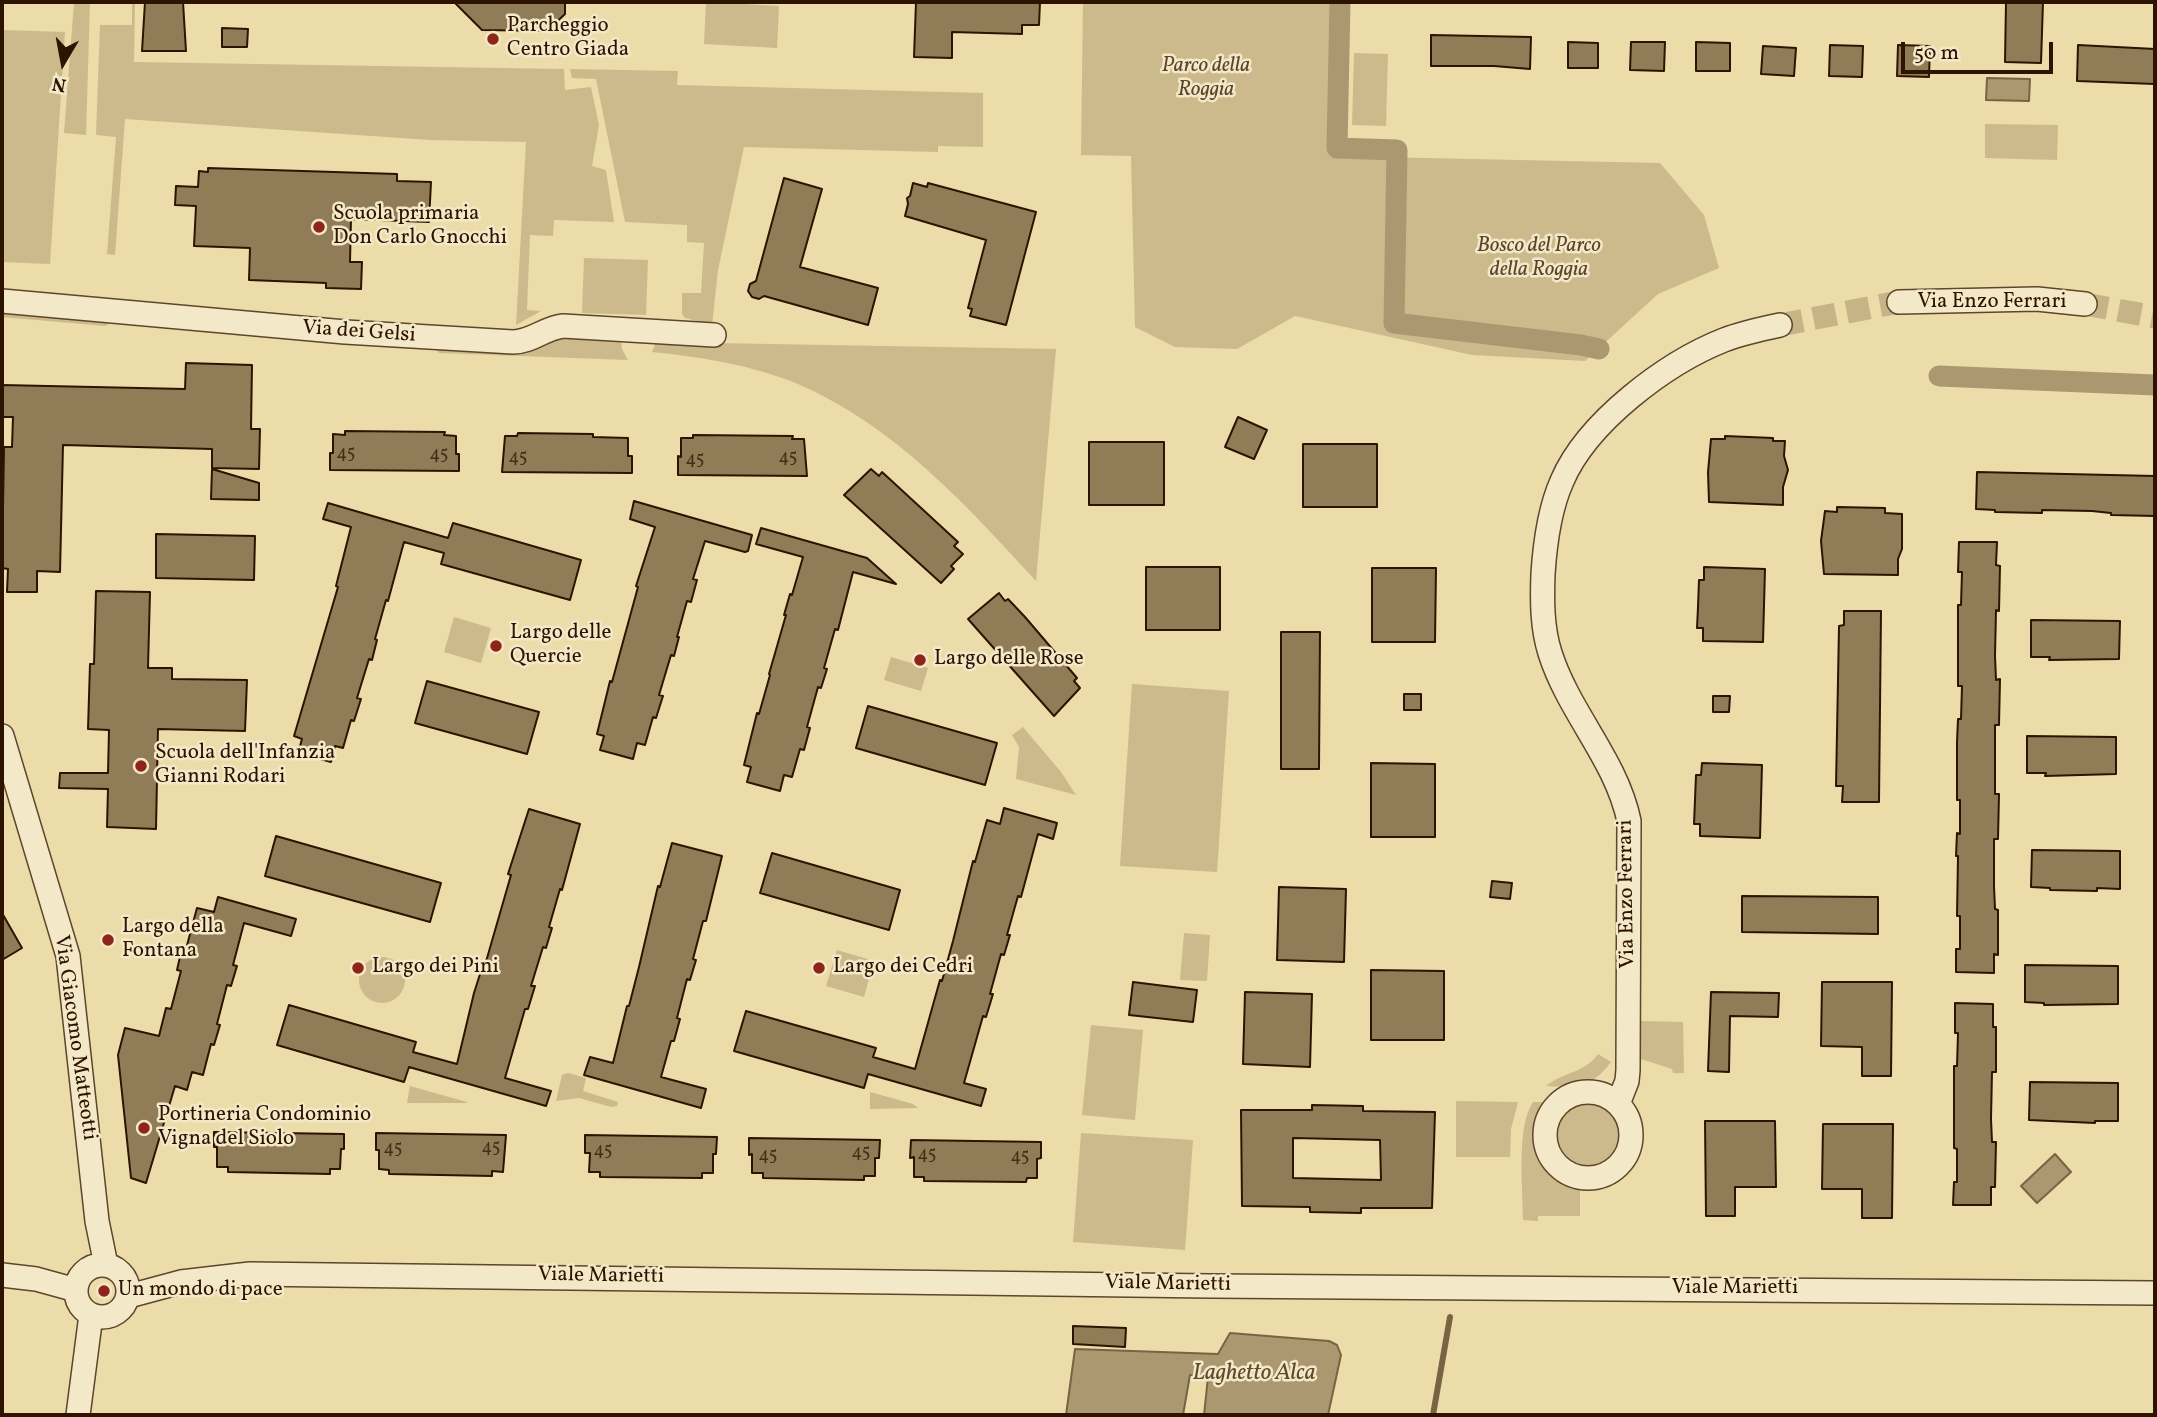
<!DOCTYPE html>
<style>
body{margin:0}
#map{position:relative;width:2157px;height:1417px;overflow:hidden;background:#ecdca9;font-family:Vollkorn,serif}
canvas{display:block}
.frame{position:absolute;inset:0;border:4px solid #2e1301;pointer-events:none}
.north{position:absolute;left:28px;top:28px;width:70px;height:70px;-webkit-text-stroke:5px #f3e8c7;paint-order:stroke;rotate:190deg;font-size:19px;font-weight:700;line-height:28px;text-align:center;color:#2e1301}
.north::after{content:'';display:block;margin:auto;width:24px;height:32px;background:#2e1301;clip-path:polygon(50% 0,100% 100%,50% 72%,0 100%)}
.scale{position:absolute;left:1901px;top:42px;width:152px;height:32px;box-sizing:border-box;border:4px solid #2e1301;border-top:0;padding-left:9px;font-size:21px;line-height:24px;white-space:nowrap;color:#2e1301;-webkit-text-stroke:5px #f3e8c7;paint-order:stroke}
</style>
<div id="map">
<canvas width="2157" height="1417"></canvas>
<div class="frame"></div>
<div class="north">N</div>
<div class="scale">50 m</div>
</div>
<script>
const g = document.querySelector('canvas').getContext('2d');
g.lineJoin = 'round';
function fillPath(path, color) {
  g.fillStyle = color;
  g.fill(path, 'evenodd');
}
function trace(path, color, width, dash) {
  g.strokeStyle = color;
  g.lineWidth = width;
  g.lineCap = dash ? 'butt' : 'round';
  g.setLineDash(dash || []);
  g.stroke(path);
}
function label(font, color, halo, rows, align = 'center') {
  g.font = font + ' Vollkorn,serif';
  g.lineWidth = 5;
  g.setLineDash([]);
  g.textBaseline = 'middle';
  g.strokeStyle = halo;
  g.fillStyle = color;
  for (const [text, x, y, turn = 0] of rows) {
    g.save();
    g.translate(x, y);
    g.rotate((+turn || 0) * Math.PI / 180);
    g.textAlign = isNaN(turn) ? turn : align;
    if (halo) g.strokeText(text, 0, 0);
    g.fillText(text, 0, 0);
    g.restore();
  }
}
fillPath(new Path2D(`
 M74 2H90L86 135 64 133Z
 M132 2H135L134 62 564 69 565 90 591 87 599 125 592 166 606 170 614 222 554 220 553 236 530 235 527 310 541 311 516 325 526 142 430 140 125 119 115 255 107 254 116 137 96 135 100 25H132Z
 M706 2 779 6 777 48 704 44Z
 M1083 2H1331V156L1660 163 1704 215 1719 268 1658 294 1585 361 1472 355 1295 316 1237 349 1175 347 1135 327 1131 156 1081 155Z
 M2 30 65 32 50 264 2 262Z
 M1354 53 1388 54 1386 126 1352 125Z
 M570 69 678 71 677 85 983 93V147L938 146V152L744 147 718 270 712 325 685 318 682 314V293H701L704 243 687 242V225L625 222 596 79 572 78Z
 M1985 124 2058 125 2057 160 1985 158Z
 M584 258 648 260 646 315 582 313Z
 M2 312 110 321 111 323 105 326 2 317Z
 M560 337 621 340 622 349 628 360 439 353 436 349 437 347 527 351Z
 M656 342 1056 349 1036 581C966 505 895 426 798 384 752 365 701 357 652 352Z
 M454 617 491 628 481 663 444 652Z
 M891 657 928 668 921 691 884 680Z
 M1132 684 1229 691 1217 872 1120 866Z
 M1023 727 1061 772 1076 795 1016 779 1019 747 1012 735Z
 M1184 933 1210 935 1207 981 1180 980Z
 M837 950 874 961 864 997 826 986Z
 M359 980a23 23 0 1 1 46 0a23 23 0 1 1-46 0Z
 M1641 1021 1683 1022 1684 1073H1673L1672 1069 1641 1059Z
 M1091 1025 1143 1030 1135 1120 1082 1115Z
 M1598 1054 1611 1062C1591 1088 1578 1088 1546 1086 1563 1072 1585 1073 1598 1054Z
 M568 1073 586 1078 583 1091 618 1102 617 1106 611 1107 579 1098 556 1101 562 1075Z
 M410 1086 467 1102V1103H407Z
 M870 1092 913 1104 918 1108 870 1109Z
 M1456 1101 1518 1102 1511 1129 1510 1157H1456Z
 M1533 1102H1544L1549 1105C1529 1141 1540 1174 1580 1185V1216H1538V1221L1523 1220C1523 1188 1516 1127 1533 1102Z
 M1558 1135a31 31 0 1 1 62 0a31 31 0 1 1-62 0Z
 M1081 1133 1193 1140 1185 1250 1073 1242Z`), '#ccba8c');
const water = new Path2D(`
 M1987 78 2030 79 2029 101 1986 100Z
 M2055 1154 2071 1172 2037 1203 2021 1186Z
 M1230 1333 1329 1341 1337 1345 1341 1355 1328 1415H1204L1208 1377 1190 1375 1183 1415H1066L1075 1349 1218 1354Z`);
fillPath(water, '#ab9870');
trace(water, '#796344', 2);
trace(new Path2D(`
 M1433 1415 1450 1317`), '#796344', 6);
trace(new Path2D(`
 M1340 2 1337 148 1397 150 1394 323 1581 345 1599 349
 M1939 376 2155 385`), '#ab9870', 21);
const building = new Path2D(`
 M145 2H183L186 51H142Z
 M454 2H565V14L547 31 482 30Z
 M916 2H1040L1039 25H1022V34L952 32V58L914 57Z
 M2006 2H2043L2041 63 2005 62Z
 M222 28 248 29 247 47H222Z
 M1431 35 1531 37 1530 69 1494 66H1431Z
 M1568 42 1598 43V68H1568Z
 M1631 42H1665L1664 71 1630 70Z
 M1696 42 1730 43V71H1696Z
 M1830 45 1863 46 1862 77 1829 76Z
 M1898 45 1930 46 1929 77 1897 76Z
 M2078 45 2155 49V84L2077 81Z
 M1763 46 1796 48 1794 76 1761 74Z
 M208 168 397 174V181L431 182 429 222 351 219 350 262H362L361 289 326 288V283L249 280 250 248 194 246 196 206 175 205 176 186 198 187 199 171 208 172Z
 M784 178 822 189 800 267 878 288 868 325 764 296 759 299 752 297 748 291 750 284 756 281Z
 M913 183 927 187 928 183 1036 212 1006 325 970 316 972 309 968 308 986 240 905 216 908 204 907 198 910 196Z
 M186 363 252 365 251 429H260L259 469 212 468V449L63 445 60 572 37 571V592H7L8 569 2 568 4 447H12L13 417H2V385L185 389Z
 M1238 417 1267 430 1254 459 1225 447Z
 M345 431 445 432 444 435 456 436V454H459V471L330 470V453H333V434L345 435Z
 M518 433 593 434V437L628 438V456H632V473L502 472 505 436H517Z
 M693 435 793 436 792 439H804L807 476 678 475V456L681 457V438H693Z
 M1725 436 1773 438V441H1785L1784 456 1788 470 1783 487V505L1709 502 1708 472 1711 439H1725Z
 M1089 442H1164V505H1089Z
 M1303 444H1377V507H1303Z
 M212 469 259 483V500L211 499Z
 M871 469 879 476 882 472 958 542 954 546 963 554 951 566 954 569 941 583 844 495Z
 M1977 472 2155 476V516L2111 515V513L2092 511 2042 510V513L1995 512V510L1976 509Z
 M634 501 752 535 748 551 745 552 705 541 693 579 697 580 691 602 687 601 677 637H679L674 656 671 655 659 695 663 696 656 718 653 717 645 745 637 743 633 759 600 750 604 736 597 734 610 681 612 682 638 587 636 586 655 527 630 519Z
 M328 503 448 538 453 523 581 560 570 600 441 564 444 553 404 542 388 601 386 600 375 639 377 640 372 660 369 659 357 698 361 699 354 721 351 720 343 748 335 746 331 762 298 753 302 739 294 736 338 587 336 586 351 527 323 519Z
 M1837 507 1885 508V513L1902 514V549L1898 559V575L1824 574 1821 541 1825 511 1837 512Z
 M761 528 867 558 896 584 853 572 838 630 835 629 824 668 827 669 821 688 818 687 807 727 810 728 804 750 800 749 792 777 784 775 780 791 747 782 751 767 744 765 757 713 759 714 770 675 769 674 786 615H784L790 594 792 595 803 557 756 544Z
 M156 534 255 536 254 580 156 578Z
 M1959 542H1997L1996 565 2000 566 1999 611 1996 610 1995 656 1996 680 2000 679 1999 725H1995V794H1999L1998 839H1994V886L1995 909 1998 910V955L1994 954V973L1956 972V949H1960V916H1957L1958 856H1956L1957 833 1960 834V800H1957V742L1958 719H1961L1962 686H1958V605H1961L1962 572H1958Z
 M1146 567H1220V630H1146Z
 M1704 567 1765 569 1763 642 1703 641V628H1697L1698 607 1699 580H1704Z
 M1372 568H1436L1435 642H1372Z
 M96 591 150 592 148 668H172V679L247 680 245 731 158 729 156 829 107 827 108 789 59 788 60 773H108L109 730 88 729 90 664H94Z
 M999 593 1005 601 1008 599 1025 617 1077 678 1074 681 1080 688 1054 716 968 619Z
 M1844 611H1881L1879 802H1842L1843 786H1836L1839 626 1844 625Z
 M2031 620 2120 621 2119 659 2049 660 2050 657H2031Z
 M1281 632H1320L1319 769H1281Z
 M427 681 539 712 527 754 415 723Z
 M1404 694H1421V710H1404Z
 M1713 696H1730L1729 712H1713Z
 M868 706 997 743 985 785 856 748Z
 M2027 736 2116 737V774L2045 776 2046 773H2027Z
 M1371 763 1435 764V837H1371Z
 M1702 763 1762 765 1760 838 1700 836V824H1694L1696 775H1701Z
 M1004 808 1057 823 1053 839 1038 834 1021 897 1018 896 1007 935H1010L1004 955 1001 954 990 994H993L986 1017 983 1016 964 1083 986 1089 981 1106 868 1074 864 1088 734 1051 746 1011 876 1048 873 1057 915 1069 940 980 942 981 953 941 973 861 975 862 987 820 1000 824Z
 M529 809 580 824 562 890 560 889 549 927 552 928 546 948 543 947 531 986H535L528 1009H525L505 1078 551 1091 546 1106 409 1067 404 1082 277 1045 289 1005 416 1042 413 1052 457 1064 474 993 481 971 483 972 511 875 508 874Z
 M276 836 441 883 430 922 265 876Z
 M672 843 722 856 706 921H703L693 959 696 960 690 980 687 979 677 1018 680 1019 674 1041H671L661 1077 706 1089 701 1108 584 1075 590 1057 613 1063 627 1006H629L639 967 658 886 660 887Z
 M2032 850 2120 851V889L2097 888V891L2050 890V888L2031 887Z
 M772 853 900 890 889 930 760 893Z
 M1492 881 1512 883 1510 899 1490 897Z
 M1279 887 1346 889 1344 962 1277 960Z
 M1742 896 1878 897V934L1742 932Z
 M218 897 296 919 291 936 244 923 233 965 237 966 231 986 227 985 217 1024 220 1025 214 1045 211 1044 203 1075 192 1072 187 1090 175 1086 146 1183 131 1178 118 1055 125 1028 159 1036 166 1008 171 1009 181 971 177 970 182 948 186 949 197 908 214 912Z
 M2 913 22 948 2 960Z
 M2025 965 2118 966V1004L2044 1005V1003L2025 1002Z
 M1371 970 1444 971V1040H1371Z
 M1133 982 1197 990 1193 1022 1129 1015Z
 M1822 982H1892L1891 1076H1862V1047L1821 1046Z
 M1245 992 1312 994 1310 1067 1243 1064Z
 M1711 992 1779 993 1778 1017 1730 1016 1729 1072 1708 1071Z
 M1955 1003 1993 1004V1027H1996V1072H1992L1991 1119 1992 1142H1996L1995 1187H1991V1205H1953L1954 1182H1957V1149L1954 1148V1066H1957L1958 1033H1955Z
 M2030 1082 2118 1083V1121H2095V1123L2029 1120Z
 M1312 1105 1363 1106V1111L1435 1112 1432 1208H1361V1213L1310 1212V1207L1242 1206 1241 1110H1312ZM1293 1138 1380 1140 1381 1180 1293 1178Z
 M1705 1121H1775L1776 1187H1735V1216H1706Z
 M1823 1124H1893L1892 1218H1862V1189H1822Z
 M214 1132 344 1134V1149H341L340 1169H330V1174L228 1172V1167H217V1147H214Z
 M376 1133 506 1135 503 1172 492 1171V1176L389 1174V1170L379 1169V1150H376Z
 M585 1135 717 1137 716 1154H713V1173H702V1178L600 1177V1172H589L590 1153H585Z
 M749 1138 880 1140 879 1158H875V1176H864V1180L763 1178V1173H752V1154L749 1155Z
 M911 1140 1041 1142V1158L1037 1159V1178H1027L1026 1182 924 1181V1177H914V1157L910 1158Z
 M1073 1326 1126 1328 1125 1347 1073 1344Z`);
fillPath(building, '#917c58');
trace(building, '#2e1301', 2);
trace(new Path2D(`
 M2085 304 2155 317
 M1780 325 1899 302`), '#c6b487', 23, [23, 11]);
const street = new Path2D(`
 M2 301 345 332 513 342C531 342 545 328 563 326L714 335
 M1899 302 2037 299 2085 304
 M2 736 68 956 97 1221 106 1265
 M1545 1135a43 43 0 1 1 86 0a43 43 0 1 1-86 0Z
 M1618 1104 1627 1081 1628 1070 1629 821C1616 759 1569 713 1550 653 1542 628 1542 601 1543 574 1545 543 1549 510 1562 481 1587 422 1666 363 1724 340 1742 333 1761 329 1780 325
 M76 1291a26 26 0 1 1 52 0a26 26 0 1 1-52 0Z
 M2 1275 36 1279 76 1290
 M129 1296 181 1282 250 1274 1211 1286 2155 1293
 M78 1415 91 1315`);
trace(street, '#5e452b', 26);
trace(street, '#f3e8c7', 23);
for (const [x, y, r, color] of [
 [493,39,7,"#8f2418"],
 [319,227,7,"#8f2418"],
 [496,646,7,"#8f2418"],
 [920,660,7,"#8f2418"],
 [141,766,7,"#8f2418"],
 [108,940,7,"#8f2418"],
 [358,968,7,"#8f2418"],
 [819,968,7,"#8f2418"],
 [144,1128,7,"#8f2418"],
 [104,1291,7,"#8f2418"]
]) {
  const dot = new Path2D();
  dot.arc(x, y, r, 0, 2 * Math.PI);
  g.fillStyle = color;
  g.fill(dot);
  trace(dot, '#f3e8c7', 2.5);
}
label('18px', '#472d17', null, [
 ["45",346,455],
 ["45",439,456],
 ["45",518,459],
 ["45",788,459],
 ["45",695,461],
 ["45",491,1149],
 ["45",393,1150],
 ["45",603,1152],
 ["45",861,1154],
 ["45",927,1156],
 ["45",768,1157],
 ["45",1020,1158]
]);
label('21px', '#2e1301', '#f3e8c7', [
 ["Parcheggio",507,27],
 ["Centro Giada",507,51],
 ["Scuola primaria",333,215],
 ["Don Carlo Gnocchi",333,239],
 ["Largo delle",510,634],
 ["Quercie",510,658],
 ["Largo delle Rose",934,660],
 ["Scuola dell'Infanzia",155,754],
 ["Gianni Rodari",155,778],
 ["Largo della",122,928],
 ["Fontana",122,952],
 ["Largo dei Pini",372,968],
 ["Largo dei Cedri",833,968],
 ["Portineria Condominio",158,1116],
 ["Vigna del Siolo",158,1140],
 ["Un mondo di pace",118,1291]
], 'left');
label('italic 21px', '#5d452b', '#f3e8c7', [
 ["Parco della",1206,67],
 ["Roggia",1206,91],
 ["Bosco del Parco",1539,247],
 ["della Roggia",1539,271]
]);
label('21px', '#2e1301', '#f3e8c7', [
 ["Via Enzo Ferrari",1992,303],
 ["Via dei Gelsi",359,333,4],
 ["Via Enzo Ferrari",1628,894,-91],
 ["Via Giacomo Matteotti",74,1038,82],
 ["Viale Marietti",601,1277,1],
 ["Viale Marietti",1168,1285,1],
 ["Viale Marietti",1735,1289]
]);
label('italic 23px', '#60482d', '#f3e8c7', [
 ["Laghetto Alca",1254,1375]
]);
</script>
